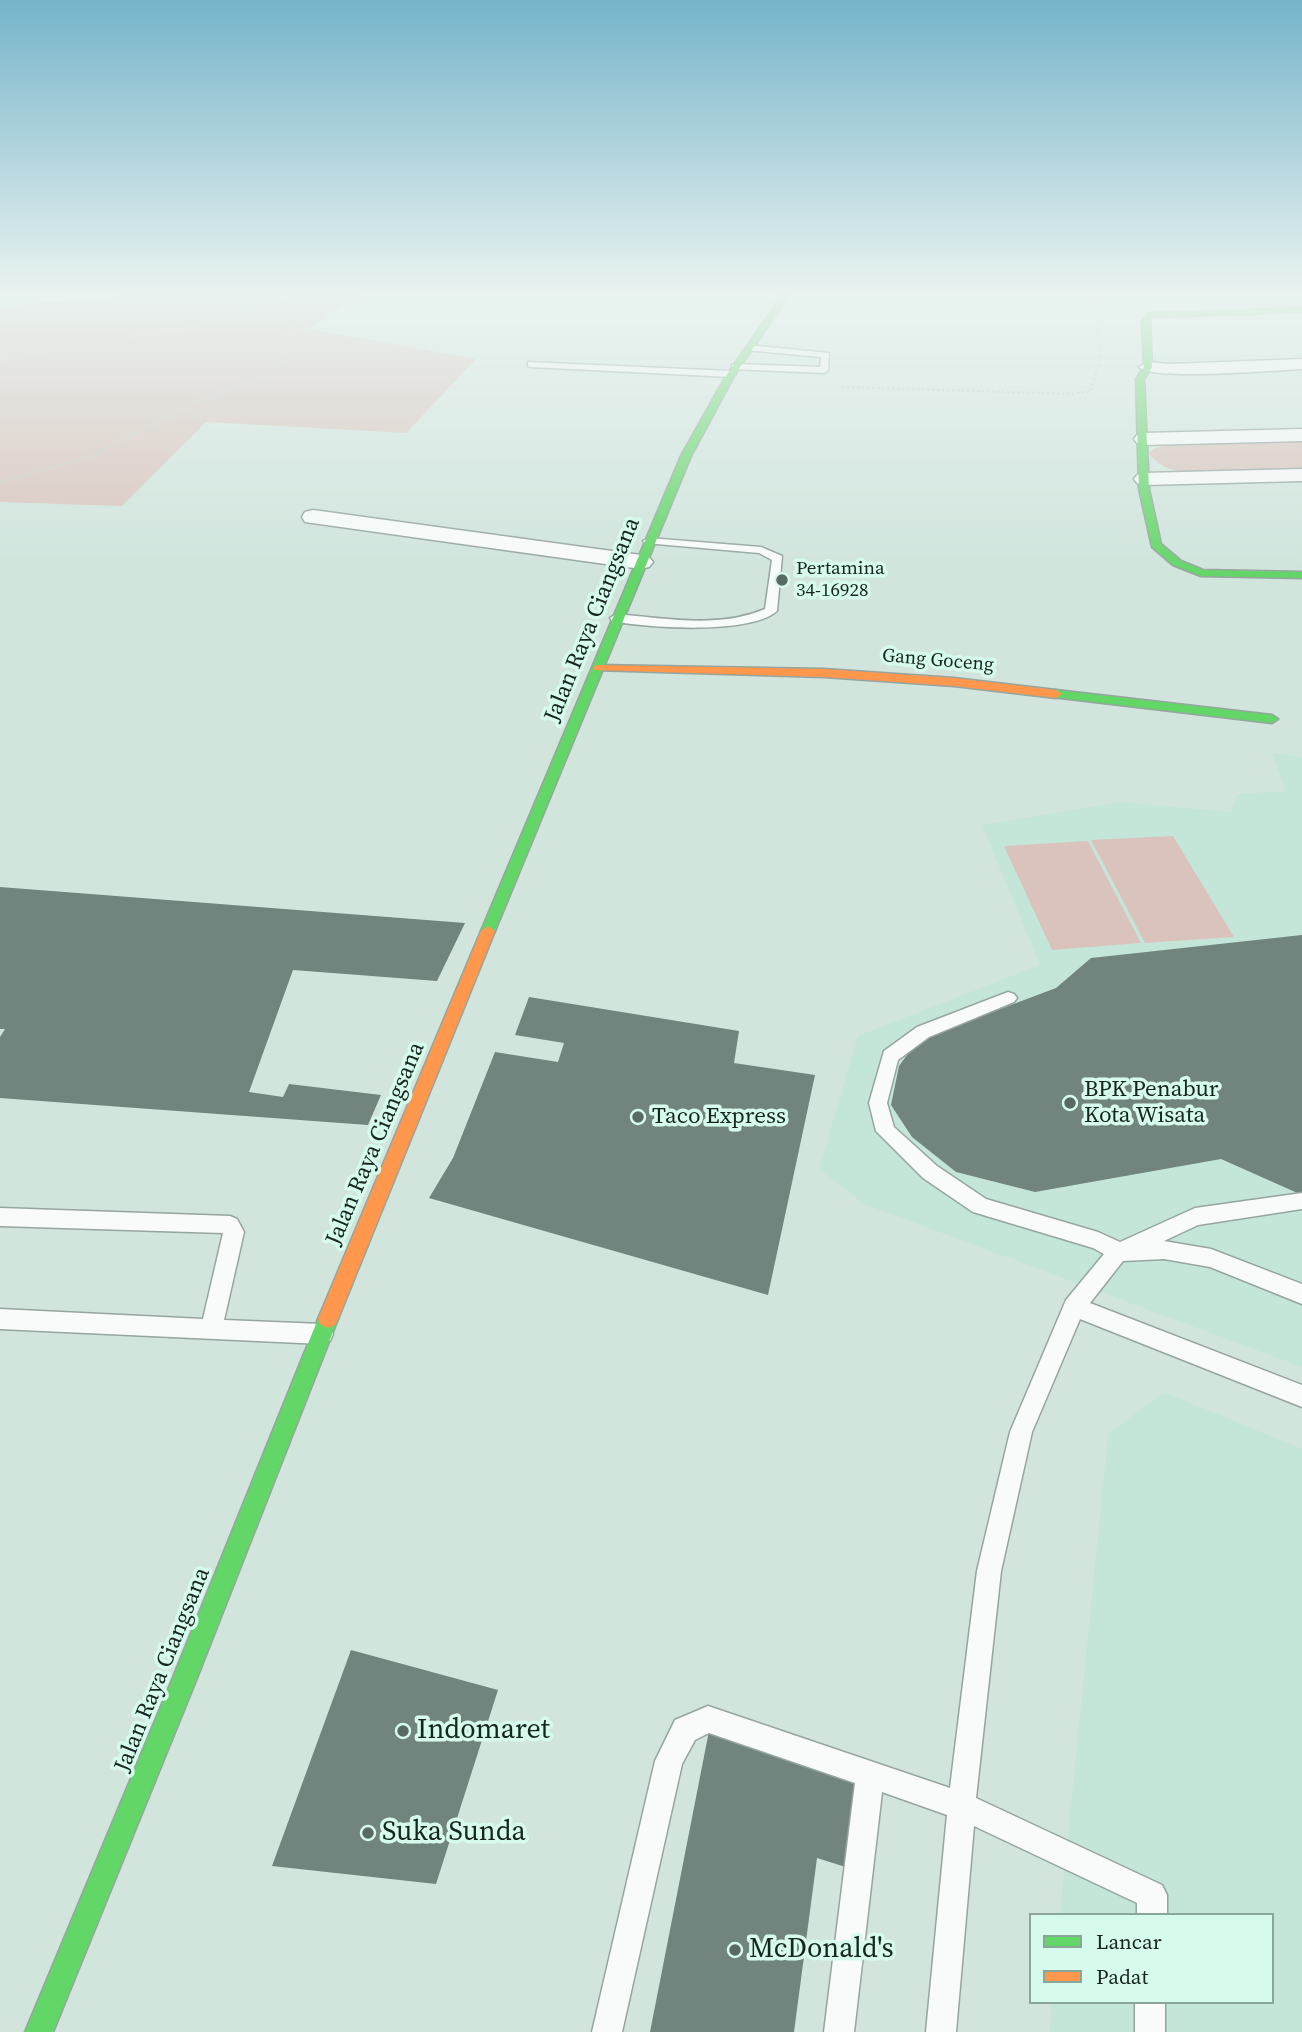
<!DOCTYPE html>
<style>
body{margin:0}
#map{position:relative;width:1302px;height:2032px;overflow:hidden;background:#d1e5dd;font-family:"Source Serif 4",serif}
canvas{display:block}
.legend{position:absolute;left:1029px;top:1913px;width:245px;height:91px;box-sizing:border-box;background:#d6fbec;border:2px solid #8aa69b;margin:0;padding:9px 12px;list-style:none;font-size:21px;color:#182621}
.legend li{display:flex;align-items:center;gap:14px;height:35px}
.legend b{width:35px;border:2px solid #8aa69b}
</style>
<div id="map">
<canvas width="1302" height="2032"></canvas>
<ul class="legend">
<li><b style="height:9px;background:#63d668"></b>Lancar</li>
<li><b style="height:9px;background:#ff974d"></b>Padat</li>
</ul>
</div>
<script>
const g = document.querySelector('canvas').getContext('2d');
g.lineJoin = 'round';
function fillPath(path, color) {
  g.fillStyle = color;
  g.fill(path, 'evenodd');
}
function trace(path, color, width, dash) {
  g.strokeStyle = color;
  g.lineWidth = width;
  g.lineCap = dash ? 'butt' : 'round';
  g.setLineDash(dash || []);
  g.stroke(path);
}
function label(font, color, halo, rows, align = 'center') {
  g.font = font + ' "Source Serif 4",serif';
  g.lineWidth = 7;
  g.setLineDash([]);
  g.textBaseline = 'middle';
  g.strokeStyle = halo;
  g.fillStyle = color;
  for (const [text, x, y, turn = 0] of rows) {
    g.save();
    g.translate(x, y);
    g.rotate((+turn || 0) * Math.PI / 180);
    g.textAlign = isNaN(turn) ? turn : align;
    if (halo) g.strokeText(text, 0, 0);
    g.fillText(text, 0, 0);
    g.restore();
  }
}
fillPath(new Path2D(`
 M1272 753 1302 757V1367L864 1204 819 1169 858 1036 1040 965 982 825 1119 802 1231 812 1237 794 1285 791Z
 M1164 1392 1302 1449V2032H1049L1052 2002H1272V1915H1060L1108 1434Z`), '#c4e6d9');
fillPath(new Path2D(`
 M160 291H335L357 296 308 329 476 359 406 433 206 422 122 506 0 502V307Z
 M1302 441V468L1186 472C1169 470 1161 467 1149 454L1153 449 1163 446Z
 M1173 836 1234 937 1145 943 1091 840Z
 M1088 841 1141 943 1052 950 1004 846Z`), '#d9c3bc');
fillPath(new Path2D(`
 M0 887 465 923 437 981 293 970 249 1092 283 1097 289 1084 381 1095 368 1125 0 1098V1037L5 1029H0Z
 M1302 935V1195L1221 1159 1035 1192 956 1172 912 1137 891 1105 899 1066 918 1040 1056 988 1091 958Z
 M529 997 739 1031 734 1063 815 1075 768 1295 429 1198 453 1158 495 1052 558 1062 564 1043 515 1035Z
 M351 1650 498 1690 436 1884 272 1866Z
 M709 1731 862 1775 852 1869 817 1858 794 2032H650Z`), '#71847d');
const lane = new Path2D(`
 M748 345 829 353 828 370 824 373 732 369V365L735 364 820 367 821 357 745 350Z
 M528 362 731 371 736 374 731 377 531 367 528 366Z
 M649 538 761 547 782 556 777 611C750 635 647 628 612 621L610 618 616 614C664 618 719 629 765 609L772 560 759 553 645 543 643 541Z
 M1008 992 1014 994 1017 998 1014 1002 929 1037 898 1060 887 1103 894 1127 937 1166 986 1199 1098 1232 1120 1242 1195 1208 1302 1193V1209L1198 1225 1164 1241 1211 1249 1302 1284V1304L1210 1267 1164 1259 1123 1261 1090 1303 1302 1385V1407L1080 1319 1032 1432 1001 1571 976 1798 1162 1885 1167 1895V1915H1137V1903L974 1826 956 2032H926L947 1815 882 1792 854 2032H824L855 1783 709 1733 695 1740 682 1764 622 2032H592L655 1761 675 1720 708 1706 950 1788 977 1571 1010 1432 1066 1300 1104 1254 1093 1248 973 1212 923 1178 876 1131 869 1103 884 1051 917 1027Z
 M0 1208 230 1216 237 1219 244 1232 224 1320 322 1324 330 1327 333 1334 330 1341 322 1344 0 1329V1309L203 1319 223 1233 0 1226Z
 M1135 2002H1165V2032H1135Z`);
const street = new Path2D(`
 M1302 359V369C1277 370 1151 381 1139 367L1148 362 1170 364Z
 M1302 429V441L1144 445 1137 443 1134 439 1137 435 1144 433Z
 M1302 469V481L1144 485 1137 483 1134 479 1137 475 1144 473Z
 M313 510 641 555 649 557 653 562 649 567 641 569 305 522 302 517 305 512Z`);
const fast = new Path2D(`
 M785 291H792L734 376 691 456 495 931 488 936 483 935 481 931 681 456 726 376Z
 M1302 308V312L1151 317 1150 320 1152 367 1144 379 1149 489 1161 544 1181 561 1203 570 1302 572V578L1201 576 1173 565 1152 547 1139 489 1136 379 1144 367 1142 320 1149 313Z
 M1056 690 1272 715 1278 719 1272 723 1052 697V691Z
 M328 1310 335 1313 338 1319 195 1683 53 2032H25L172 1680 318 1319 321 1313Z`);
const slow = new Path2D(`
 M598 665 824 669 954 678 1056 690 1062 694 1056 698 954 686 824 677 594 670V666Z
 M488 926 495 931 338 1319 335 1325 328 1328 321 1325 318 1319 481 931Z`);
trace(lane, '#96a59f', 3);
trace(street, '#96a59f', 3);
trace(fast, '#96a59f', 3);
trace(slow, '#96a59f', 3);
trace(new Path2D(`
 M0 359 187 328 305 291
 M842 387 1072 394 1091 391 1100 359 1098 327 1104 291
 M0 482 90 457 195 403 253 380 278 364 290 331 315 291`), '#c9d0cd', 2.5, [2.5, 2.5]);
fillPath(lane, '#f8fbfa');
fillPath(street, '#f8fbfa');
fillPath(fast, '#63d668');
fillPath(slow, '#ff974d');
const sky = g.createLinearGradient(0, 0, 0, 575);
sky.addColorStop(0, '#76b4ca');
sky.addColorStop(0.51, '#eaf3f0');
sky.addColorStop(1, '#eaf3f000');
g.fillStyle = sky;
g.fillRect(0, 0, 1302, 575);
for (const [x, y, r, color] of [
 [782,580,7,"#596963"],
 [1070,1103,7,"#596963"],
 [638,1117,7,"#596963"],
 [403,1731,7,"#596963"],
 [368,1833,7,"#596963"],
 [735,1950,7,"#596963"]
]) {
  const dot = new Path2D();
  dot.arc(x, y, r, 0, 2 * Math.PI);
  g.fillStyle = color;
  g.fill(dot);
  trace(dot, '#d6fbec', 2.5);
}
label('19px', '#182621', '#d6fbec', [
 ["Pertamina",796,569],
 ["34-16928",796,591]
], 'left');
label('19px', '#182621', '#d6fbec', [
 ["Gang Goceng",938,661,5]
]);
label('23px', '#182621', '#d6fbec', [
 ["Jalan Raya Ciangsana",593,620,-68],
 ["Jalan Raya Ciangsana",376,1144,-67],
 ["Jalan Raya Ciangsana",163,1670,-68]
]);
label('23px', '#182621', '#d6fbec', [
 ["BPK Penabur",1084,1090],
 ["Kota Wisata",1084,1116],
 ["Taco Express",652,1117]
], 'left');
label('28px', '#182621', '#d6fbec', [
 ["Indomaret",417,1731],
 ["Suka Sunda",382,1833],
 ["McDonald's",749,1950]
], 'left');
</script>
